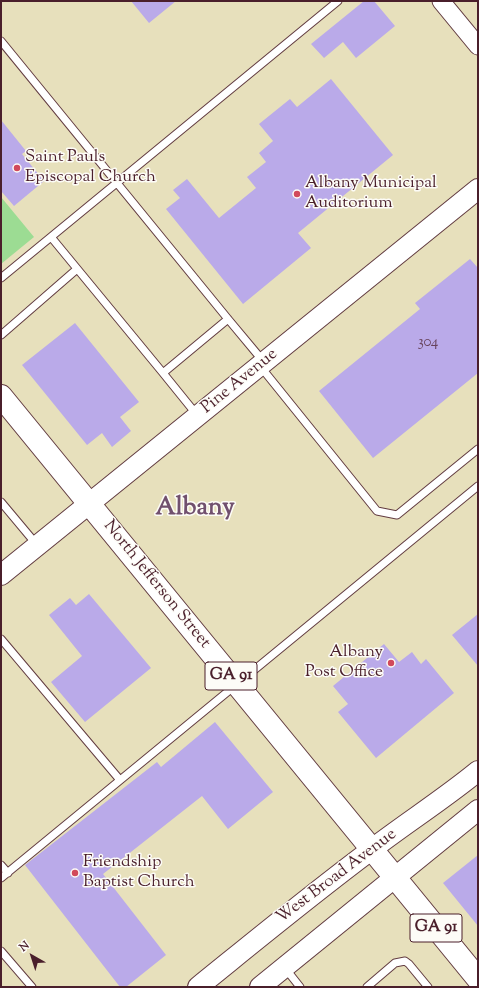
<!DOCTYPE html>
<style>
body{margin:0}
#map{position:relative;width:479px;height:988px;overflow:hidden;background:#e7e0bc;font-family:"Sorts Mill Goudy",serif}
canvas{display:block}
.frame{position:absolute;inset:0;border:2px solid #4a1f2b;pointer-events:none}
.north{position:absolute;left:12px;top:936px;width:40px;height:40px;-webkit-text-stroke:3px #fdfcf7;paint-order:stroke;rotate:321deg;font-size:11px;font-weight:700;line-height:16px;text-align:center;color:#4a1f2b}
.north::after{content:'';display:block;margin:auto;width:14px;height:18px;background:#4a1f2b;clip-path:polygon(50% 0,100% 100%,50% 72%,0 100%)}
</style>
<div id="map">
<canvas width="479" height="988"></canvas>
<div class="frame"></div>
<div class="north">N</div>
</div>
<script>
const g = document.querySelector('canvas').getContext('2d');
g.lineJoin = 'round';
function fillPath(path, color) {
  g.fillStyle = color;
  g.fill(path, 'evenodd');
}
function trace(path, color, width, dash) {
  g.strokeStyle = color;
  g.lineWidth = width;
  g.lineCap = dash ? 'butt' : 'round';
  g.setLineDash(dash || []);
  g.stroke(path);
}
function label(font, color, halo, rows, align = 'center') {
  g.font = font + ' "Sorts Mill Goudy",serif';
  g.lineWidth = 3;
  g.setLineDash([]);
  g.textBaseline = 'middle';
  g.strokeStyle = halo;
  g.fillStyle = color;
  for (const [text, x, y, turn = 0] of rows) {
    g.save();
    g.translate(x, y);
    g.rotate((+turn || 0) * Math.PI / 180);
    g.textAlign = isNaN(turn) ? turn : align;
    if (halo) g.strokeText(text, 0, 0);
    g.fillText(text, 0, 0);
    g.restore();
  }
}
fillPath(new Path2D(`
 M1 197 34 237 1 264Z`), '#9cdc93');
fillPath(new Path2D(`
 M131 1H176L149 23Z
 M364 1H374L395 26 356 58 343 42 324 58 311 44Z
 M331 79 393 155 298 233 311 248 243 304 166 209 180 198 173 190 187 179 219 218 256 188 247 177 266 162 259 153 273 141 259 124 290 99 297 107Z
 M1 120 26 151 22 154 44 181 14 206 1 191Z
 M470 259 478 268V373L373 458 319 391 420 309 415 303Z
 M75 323 139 402 120 417 131 431 112 447 102 433 87 445 22 365Z
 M89 594 151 668 85 722 51 682 82 656 49 615 70 598 76 605Z
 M478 614V666L452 635Z
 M384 644 399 662 412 652 421 664 426 659 454 693 376 758 338 712 348 704 333 686Z
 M215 722 273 792 228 829 202 796 103 874 166 955 126 987H120L25 865 157 762 161 767Z
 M478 855V926L443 883Z`), '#baaae9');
const service = new Path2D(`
 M1 41 228 319 263 361
 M51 237 163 373 228 319
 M1 278 338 1
 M1 335 77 269
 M260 366 377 511 397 515 478 449
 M163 373 197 415
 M1 502 37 545
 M1 639 120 780
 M1 865 8 873
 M1 878 478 486
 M1 951 32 987
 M285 968 300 987
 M367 987 395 963 405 961 409 964 428 987`);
const tertiary = new Path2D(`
 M441 1 478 46`);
const secondary = new Path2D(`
 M1 575 478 189
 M198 987C255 941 312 894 371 850 406 823 444 799 478 771
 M260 987 478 810`);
const primary = new Path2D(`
 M1 396 478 979`);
trace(service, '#623c41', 9);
trace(tertiary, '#623c41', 19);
trace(secondary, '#623c41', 22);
trace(primary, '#623c41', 24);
trace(service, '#fff', 7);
trace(tertiary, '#fff', 17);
trace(secondary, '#fff', 20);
trace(primary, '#fff', 22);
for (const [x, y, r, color] of [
 [17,168,4,"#d1495b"],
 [297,194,4,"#d1495b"],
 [391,663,4,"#d1495b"],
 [75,873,4,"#d1495b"]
]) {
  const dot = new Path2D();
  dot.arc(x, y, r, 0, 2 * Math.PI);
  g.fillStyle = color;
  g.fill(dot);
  trace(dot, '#fdfcf7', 1.5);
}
label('15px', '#66425a', null, [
 ["304",428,343]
]);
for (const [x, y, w] of [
 [231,676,52],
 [436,928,52]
]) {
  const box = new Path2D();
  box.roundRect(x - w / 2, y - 14, w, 28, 3);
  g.fillStyle = '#fdfcf7';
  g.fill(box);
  trace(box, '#4a1f2b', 1);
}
label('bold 16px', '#4a1f2b', null, [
 ["GA 91",231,676],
 ["GA 91",436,928]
]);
label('17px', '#4a1f2b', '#fdfcf7', [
 ["Saint Pauls",25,158],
 ["Episcopal Church",25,178],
 ["Albany Municipal",305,184],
 ["Auditorium",305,204],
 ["Albany",383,653,"right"],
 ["Post Office",383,673,"right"],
 ["Friendship",83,863],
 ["Baptist Church",83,883]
], 'left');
label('17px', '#4a1f2b', '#fdfcf7', [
 ["Pine Avenue",240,382,-39],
 ["North Jefferson Street",156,585,51],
 ["West Broad Avenue",337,877,-37]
]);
label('bold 25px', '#71506e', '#fdfcf7', [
 ["Albany",195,510]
]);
</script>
